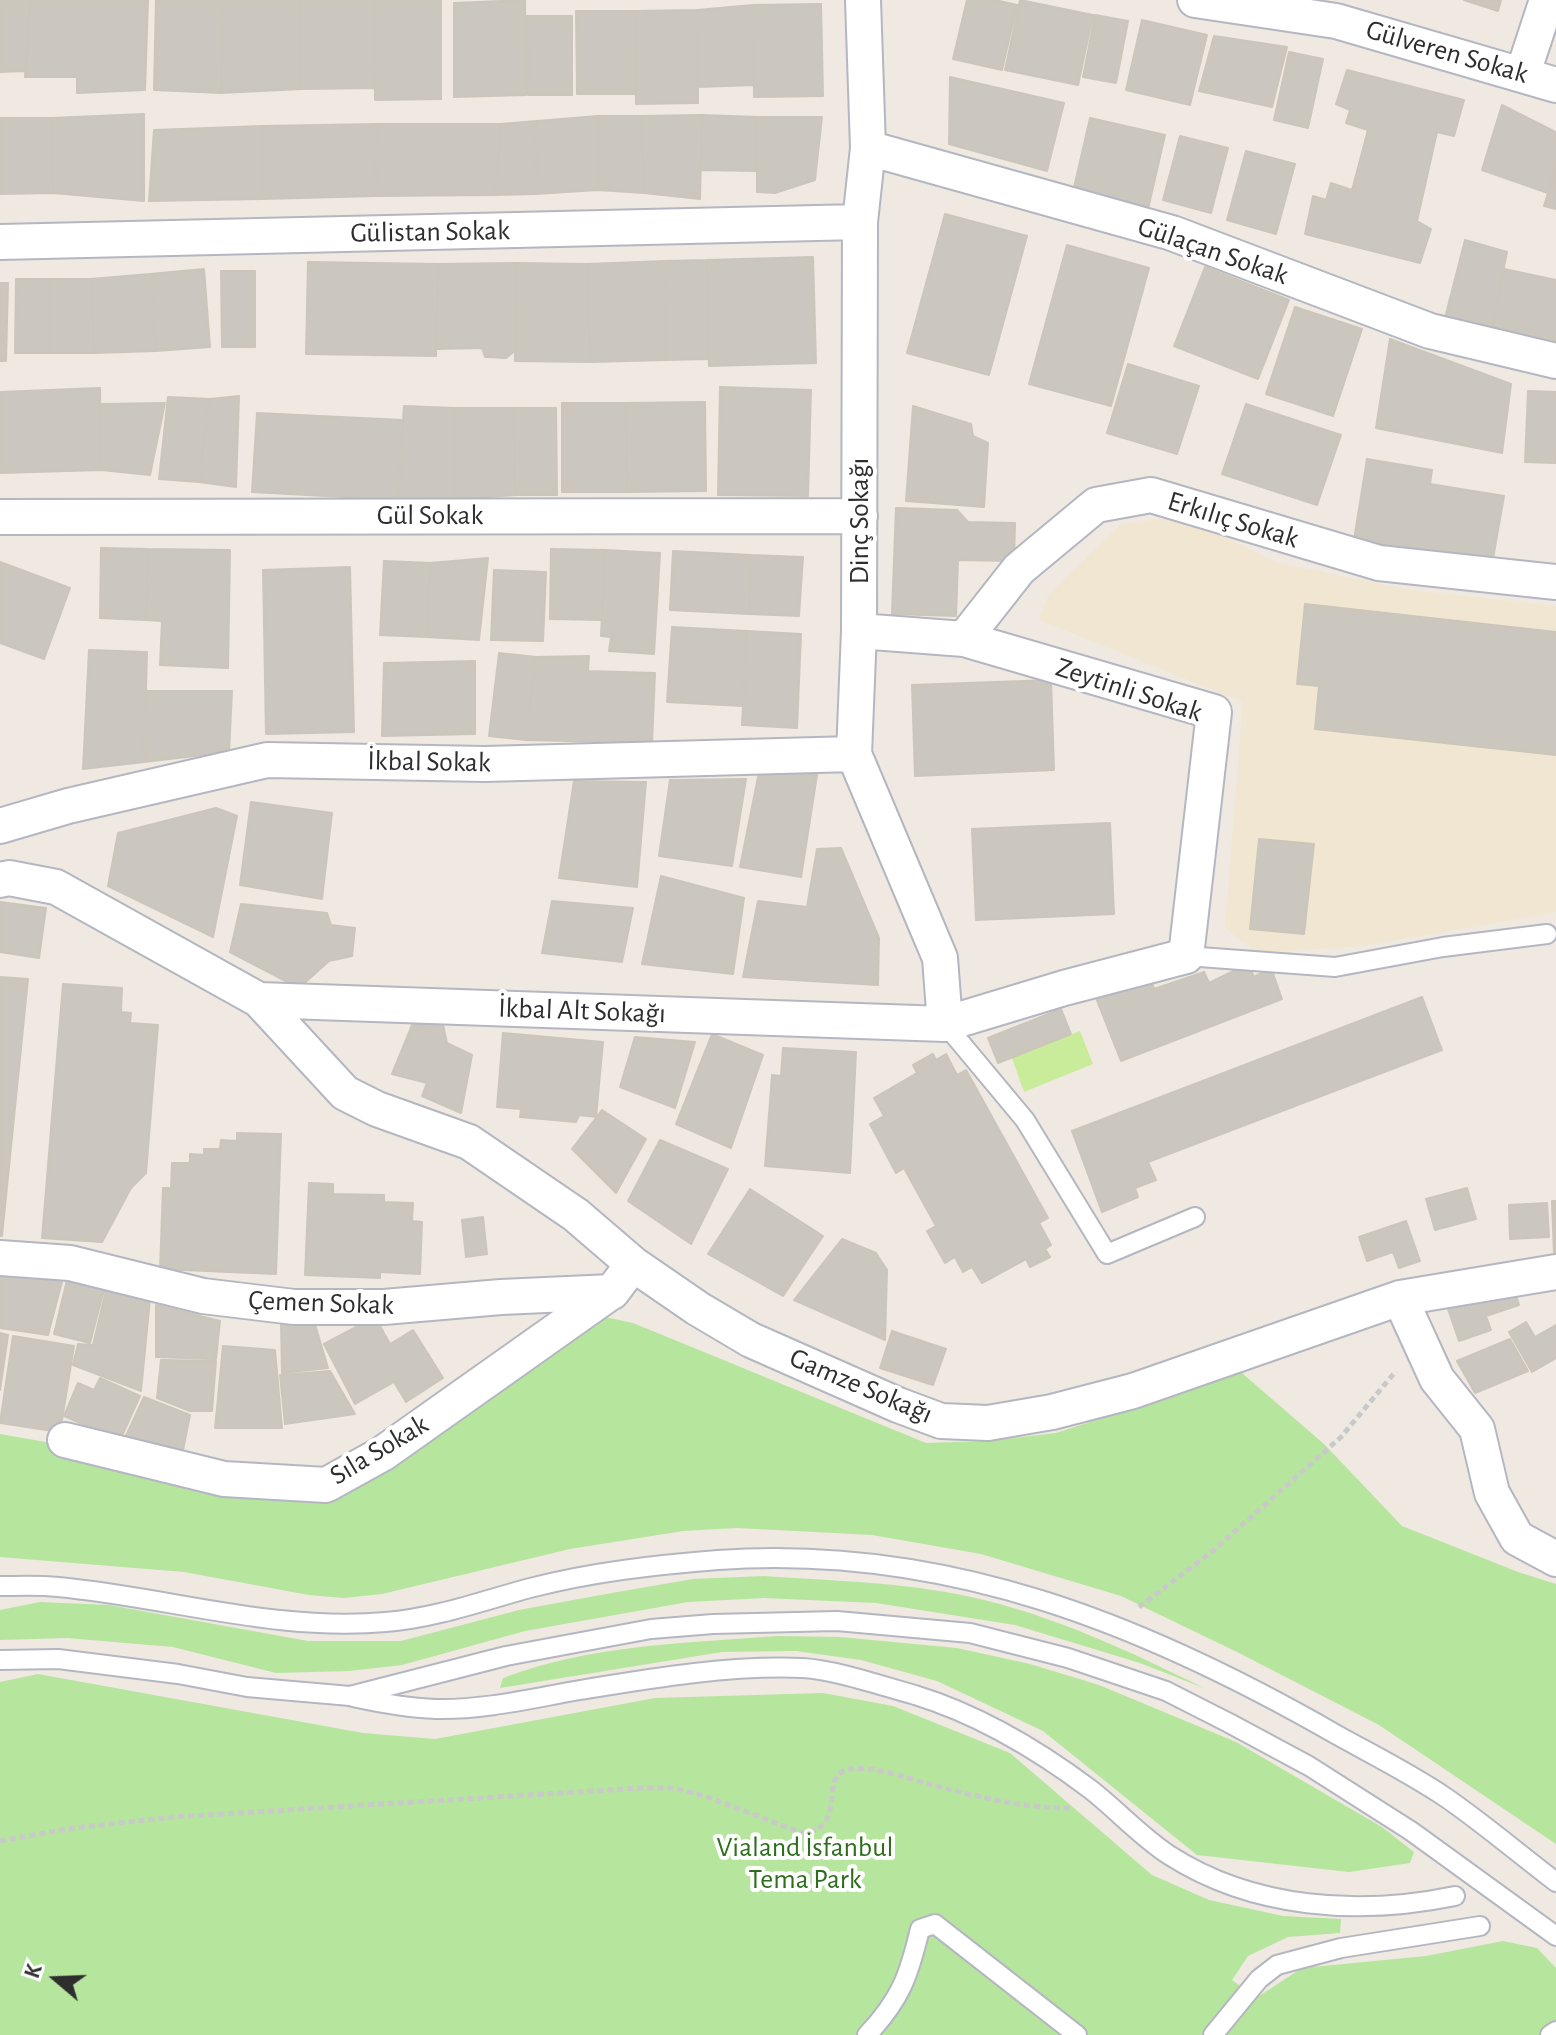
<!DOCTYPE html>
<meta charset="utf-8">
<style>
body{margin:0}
#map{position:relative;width:1556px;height:2035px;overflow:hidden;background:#efe9e1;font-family:"Alegreya Sans",sans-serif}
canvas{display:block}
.north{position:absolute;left:16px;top:1939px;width:80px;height:80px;-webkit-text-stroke:6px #fff;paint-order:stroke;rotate:289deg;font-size:22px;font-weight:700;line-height:32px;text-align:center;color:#2e2e2e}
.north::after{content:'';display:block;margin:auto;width:28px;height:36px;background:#2e2e2e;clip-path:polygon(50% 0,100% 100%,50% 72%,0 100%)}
</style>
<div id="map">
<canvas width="1556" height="2035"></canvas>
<div class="north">K</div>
</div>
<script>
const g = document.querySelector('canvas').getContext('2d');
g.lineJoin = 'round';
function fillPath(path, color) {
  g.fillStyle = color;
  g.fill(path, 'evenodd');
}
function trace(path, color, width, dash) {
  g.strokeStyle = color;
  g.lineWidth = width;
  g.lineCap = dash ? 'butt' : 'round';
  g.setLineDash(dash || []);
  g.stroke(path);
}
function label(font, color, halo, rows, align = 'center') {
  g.font = font + ' "Alegreya Sans",sans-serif';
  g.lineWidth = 8;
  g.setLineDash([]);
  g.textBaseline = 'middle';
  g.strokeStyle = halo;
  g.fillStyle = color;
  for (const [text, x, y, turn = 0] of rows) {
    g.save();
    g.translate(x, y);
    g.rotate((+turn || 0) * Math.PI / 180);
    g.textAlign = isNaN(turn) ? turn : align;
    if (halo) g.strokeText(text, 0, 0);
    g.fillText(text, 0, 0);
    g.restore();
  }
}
fillPath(new Path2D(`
 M1180 516 1278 563 1410 590 1556 606V912L1363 946 1257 953 1225 928 1243 702 1039 620 1048 596 1120 525Z`), '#f0e6d1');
fillPath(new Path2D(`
 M600 1316 633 1323 926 1443 988 1441 1056 1433 1242 1373 1325 1445 1402 1526 1518 1572 1556 1584V1844L1379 1725 1239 1653 1121 1596 981 1554 872 1535 737 1528 683 1531 570 1549 382 1594 344 1598 309 1595 184 1572 0 1557V1434L330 1492Z
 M764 1576C833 1581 903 1582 971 1597 1053 1615 1129 1651 1204 1688L1140 1663 1015 1625 876 1603 764 1598 688 1602 525 1631 402 1665 349 1671 276 1673 173 1647 67 1638 0 1640V1610L40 1602 109 1605 308 1641H401L519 1610 606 1594 693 1579Z
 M777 1636 840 1637 957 1648 1030 1664 1099 1685 1236 1742 1382 1827 1414 1852 1410 1863 1349 1872 1197 1855 1043 1731 937 1681 861 1660 796 1651 722 1652 500 1688 503 1678C589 1645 686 1643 777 1636Z
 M38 1674 363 1733 435 1739 655 1698 823 1693 893 1706 1010 1753 1152 1875 1209 1900 1283 1916 1341 1919 1340 1933 1288 1937 1248 1956 1232 1980 1256 1998 1302 1968 1426 1956 1503 1941 1537 1948 1556 1968V2035H0V1682Z`), '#b6e59e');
fillPath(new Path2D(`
 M1080 1031 1093 1064 1024 1092 1012 1058Z`), '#c9ec9a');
const building = new Path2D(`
 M0 0H30L26 71 0 72Z
 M30 0H148L145 90 77 93V77H25Z
 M156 0H223L221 93 154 90Z
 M223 0H301V89L221 93Z
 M301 0H374V88L301 89Z
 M374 0H441V99L375 100Z
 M525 0 526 95 454 97V3Z
 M967 0H995L1017 5 1002 70 953 59Z
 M1020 0 1093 15 1078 85 1005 70Z
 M1464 0H1501L1498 11Z
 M821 4 823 96 754 97 753 5Z
 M753 5 754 85 698 87 697 10Z
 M697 10 698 103 636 104 635 11Z
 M576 11H635V94H577Z
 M1095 15 1128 21 1116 83 1083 77Z
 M527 16H572V95H528Z
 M1142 20 1207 35 1190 105 1126 90Z
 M1214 36 1287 47 1272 107 1199 91Z
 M1289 52 1323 59 1308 128 1274 120Z
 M1347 70 1464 100 1454 136 1437 132 1417 221 1431 229 1420 263 1305 234 1313 196 1326 200 1331 183 1352 190 1368 130 1346 123 1350 110 1336 104Z
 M950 77 1064 103 1047 171 949 144Z
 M1502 105 1556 132V167L1548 193 1482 170Z
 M144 114V201L53 193 52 118Z
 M702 115 700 199 644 193 641 116Z
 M702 115 757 117V171L701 170Z
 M598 116H641L644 193 598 190Z
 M598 116V190L535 194 537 121Z
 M757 117H822L815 180 775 193 757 192Z
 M0 118H52L53 193 0 194Z
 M1090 118 1165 135 1148 209 1073 192Z
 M537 121 535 194 496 195 501 124Z
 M378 124 375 196 262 199V126Z
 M378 124H501L496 195 375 196Z
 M262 126V199L149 201 154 130Z
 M1180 136 1228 148 1211 213 1163 200Z
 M1246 151 1295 164 1276 234 1227 220Z
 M1556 167V209L1544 206Z
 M945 214 1027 236 989 375 907 353Z
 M1465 240 1507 252 1491 331 1445 318Z
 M1067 245 1149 268 1111 406 1029 384Z
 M813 257 816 363 709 366 707 260Z
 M707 260 708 359 666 360 665 261Z
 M665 261 666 360 590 362 587 264Z
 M308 262 438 264 436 356 306 354Z
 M516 263 587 264 590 362 515 361Z
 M516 263V350L506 358 485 357 482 348 436 349 438 264Z
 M1205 267 1289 300 1258 379 1174 346Z
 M204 269 210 347 156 351 150 274Z
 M1504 269 1556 280V352L1491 331Z
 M221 271H255V347H222Z
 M150 274 156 351 94 353 91 279Z
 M16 279H50V353H15Z
 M50 279H91L94 353H50Z
 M0 283H8L6 361H0Z
 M1295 307 1362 329 1333 416 1266 394Z
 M1390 339 1511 384 1502 453 1376 428Z
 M1128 364 1199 386 1177 454 1107 433Z
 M720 387 811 390 808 496 718 495Z
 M100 388 101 470 0 473V392Z
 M1528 391 1556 392V463L1525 462Z
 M239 396 236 487 199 482 210 399Z
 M168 397 210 399 199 482 159 479Z
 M705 402 706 491 627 492 626 403Z
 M165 403 150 475 101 470 100 404Z
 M562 403H626L627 492H562Z
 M1246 404 1341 435 1317 505 1222 474Z
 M404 406 454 408V500H398Z
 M913 406 971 424 973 436 988 443 984 507 906 501Z
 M454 408H514L515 495 454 500Z
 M514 408H556L557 495H515Z
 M257 413 403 420 398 500 252 492Z
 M1367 459 1432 470 1430 484 1504 496 1492 564 1354 540Z
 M896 508 957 510 968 522 1015 523 1014 561 958 560 956 616 892 614Z
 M101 548 148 549 146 620 100 618Z
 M148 549 230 550 228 668 160 665 162 621 146 620Z
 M551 549 605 550 602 620 550 619Z
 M605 550 660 553 654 654 609 651 611 637 601 636Z
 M673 551 751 555 749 614 670 610Z
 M751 555 803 557 799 616 749 614Z
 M488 558 479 640 427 637 430 563Z
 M384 561 430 563 427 637 380 635Z
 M0 562 70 588 44 659 0 643Z
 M350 567 354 732 266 734 263 570Z
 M494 570 546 572 543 641 491 640Z
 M1305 604 1556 632V755L1315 729 1319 686 1297 684Z
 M672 627 747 631 743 706 667 702Z
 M747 631 801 634 797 728 742 725Z
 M89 650 147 652 144 762 83 769Z
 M499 653 536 657 526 740 489 736Z
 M589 656 588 671 655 673 652 743 526 740 536 657Z
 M475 661V734L382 736 384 663Z
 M1051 680 1054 770 915 776 912 685Z
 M146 691H232L229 752 144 762Z
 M760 767 817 775 801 877 740 867Z
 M746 779 732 866 659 856 670 780Z
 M574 781 646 782 637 887 559 878Z
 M251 802 332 813 322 899 240 885Z
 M216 808 237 816 213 937 108 886 118 833Z
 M1110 823 1114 914 976 920 972 829Z
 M1259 839 1314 844 1304 934 1250 929Z
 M841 848 879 938 878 985 743 977 758 901 807 907 817 849Z
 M661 876 744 898 733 974 642 964Z
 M552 901 633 908 622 962 542 953Z
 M0 902 46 908 39 958 0 952Z
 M241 904 327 913 331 925 355 928 352 956 329 961 299 988 230 952Z
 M1248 964 1254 977 1271 968 1282 999 1121 1061 1096 998 1150 976 1154 989 1204 972 1209 983Z
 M0 977 28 979 2 1236H0Z
 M63 984 122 988 121 1012 131 1013 130 1023 158 1025 146 1173 131 1188 102 1242 42 1238Z
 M1422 997 1442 1050 1148 1162 1156 1180 1135 1188 1138 1197 1102 1212 1072 1131Z
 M1061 1009 1071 1034 998 1063 988 1038Z
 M417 1013 442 1020 447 1043 472 1055 461 1113 422 1096 427 1083 392 1074Z
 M503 1033 603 1042 596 1117 579 1115 576 1122 520 1117 521 1109 497 1107Z
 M712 1034 763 1055 731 1148 676 1124Z
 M635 1037 695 1042 675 1108 620 1087Z
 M783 1048 856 1052 850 1173 765 1166 772 1075 781 1076Z
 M933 1054 936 1060 946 1054 957 1075 966 1070 1048 1218 1039 1223 1051 1245 1045 1249 1050 1257 1030 1267 1026 1259 982 1283 972 1267 963 1272 955 1257 945 1263 927 1231 936 1226 904 1168 896 1173 870 1124 884 1116 874 1098 917 1073 913 1065Z
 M602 1110 646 1139 616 1193 572 1149Z
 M237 1133 281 1134 276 1274 160 1269 163 1188H171L172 1163H190V1154L204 1155V1149H220L221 1140 237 1141Z
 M660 1140 728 1169 691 1244 628 1201Z
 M309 1183 333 1184V1194L384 1195V1202L413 1203 412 1221 422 1222 420 1274 380 1272V1278L305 1275Z
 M1467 1188 1476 1219 1435 1230 1426 1199Z
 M750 1189 823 1236 783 1296 708 1254Z
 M1552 1201H1556V1254H1554Z
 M1547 1203 1549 1237 1510 1239 1509 1205Z
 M483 1217 487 1254 466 1257 462 1220Z
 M1406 1221 1420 1261 1399 1268 1393 1252 1367 1261 1359 1237Z
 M842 1239 876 1253 887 1270 885 1340 794 1300Z
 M0 1267 63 1278 48 1335 0 1328Z
 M68 1276 105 1286 90 1343 54 1334Z
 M107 1286 150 1299 141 1391 73 1365 78 1344 93 1345Z
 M1514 1288 1519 1305 1486 1316 1491 1330 1459 1341 1448 1309Z
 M156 1305 220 1321 216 1359 156 1357Z
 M375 1317 390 1344 413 1330 443 1378 406 1402 394 1382 355 1404 324 1344Z
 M314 1321 328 1368 282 1373 281 1322Z
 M1526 1322 1535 1337 1556 1325V1358L1532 1372 1509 1332Z
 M892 1331 946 1349 933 1385 880 1368Z
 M0 1333 8 1335 0 1390Z
 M13 1336 74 1346 60 1432 0 1423Z
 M1510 1339 1528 1371 1475 1393 1457 1361Z
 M223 1346 275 1350 282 1428H215Z
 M161 1360 216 1361 212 1411H190L157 1398Z
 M330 1371 355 1414 285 1424 280 1375Z
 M100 1378 140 1396 120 1440 64 1416 78 1383 94 1390Z
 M144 1397 190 1415 182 1455 124 1440Z`);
fillPath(building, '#cbc7bf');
trace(building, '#cbc5ba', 2);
const lane = new Path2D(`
 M1186 956 1335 967 1443 947 1547 934
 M945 1024 1025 1120 1107 1254 1195 1217
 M0 1586C19 1586 39 1585 58 1587 167 1597 275 1632 386 1622 436 1618 482 1601 530 1588 592 1572 655 1565 718 1560 945 1544 1144 1624 1337 1735 1373 1755 1411 1774 1445 1797 1483 1823 1519 1854 1556 1882
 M0 1660 58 1659 178 1674 247 1687 350 1696 506 1656 651 1629 713 1624 837 1621 970 1633 1068 1658 1166 1691 1229 1723 1309 1766 1411 1831 1556 1936
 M353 1697C380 1703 408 1708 436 1709 485 1710 533 1698 580 1690 653 1678 729 1665 803 1668 836 1670 882 1686 915 1695 977 1714 1038 1750 1090 1789 1117 1810 1140 1836 1169 1855 1253 1909 1359 1916 1455 1896
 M867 2035C901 1999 909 1975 920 1929L935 1924 1077 2035
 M1213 2035 1259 1979 1277 1965 1341 1948 1480 1926
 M1550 2035 1556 2031`);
const street = new Path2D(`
 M863 0 868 148 860 222 859 631 854 754 940 958 945 1024
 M1195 0 1336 21 1556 85
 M1523 73 1547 0
 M868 148 1172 233 1430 331 1556 361
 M0 242 860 222
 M0 517 860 516
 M964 639 1019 569 1096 505 1151 495 1379 563 1556 582
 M0 826 68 806 267 760 485 764 854 754
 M0 880 9 878 56 887 259 1000 945 1024 1064 988 1186 956 1214 712 964 639 859 631
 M259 1000 345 1093 377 1109 469 1142 576 1215 633 1264 697 1308 751 1340 898 1405 941 1421 988 1423 1052 1412 1133 1391 1400 1298 1556 1272
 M0 1258 70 1263 203 1296 294 1307H384L501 1297 612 1292 633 1264
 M1400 1298 1437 1379 1477 1429 1492 1493 1517 1538 1556 1559
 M65 1440 224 1479 326 1485 382 1454 611 1292`);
trace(lane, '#b4b7c1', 22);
trace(street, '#b4b7c1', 38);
trace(new Path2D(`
 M1139 1607 1214 1550 1341 1437 1396 1371
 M0 1841 73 1828 174 1817 641 1788H673L705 1796 802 1833C851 1829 815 1773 851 1769 875 1766 906 1778 929 1784 975 1796 1021 1808 1069 1808`), '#c9c9c9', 5, [6, 4]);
trace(lane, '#fff', 18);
trace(street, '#fff', 34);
label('28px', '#2e2e2e', '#fff', [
 ["Gülveren Sokak",1447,52,16],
 ["Gülistan Sokak",430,232,-1],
 ["Gülaçan Sokak",1213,251,19],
 ["Gül Sokak",430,516],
 ["Erkılıç Sokak",1233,520,17],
 ["Dinç Sokağı",860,521,-90],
 ["Zeytinli Sokak",1129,690,18],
 ["İkbal Sokak",429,762,1],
 ["İkbal Alt Sokağı",582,1011,2],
 ["Çemen Sokak",321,1303,2],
 ["Gamze Sokağı",861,1386,23],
 ["Sıla Sokak",379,1450,-31]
]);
label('28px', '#2c6e1b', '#fff', [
 ["Vialand İsfanbul",805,1848],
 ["Tema Park",805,1880]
]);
</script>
